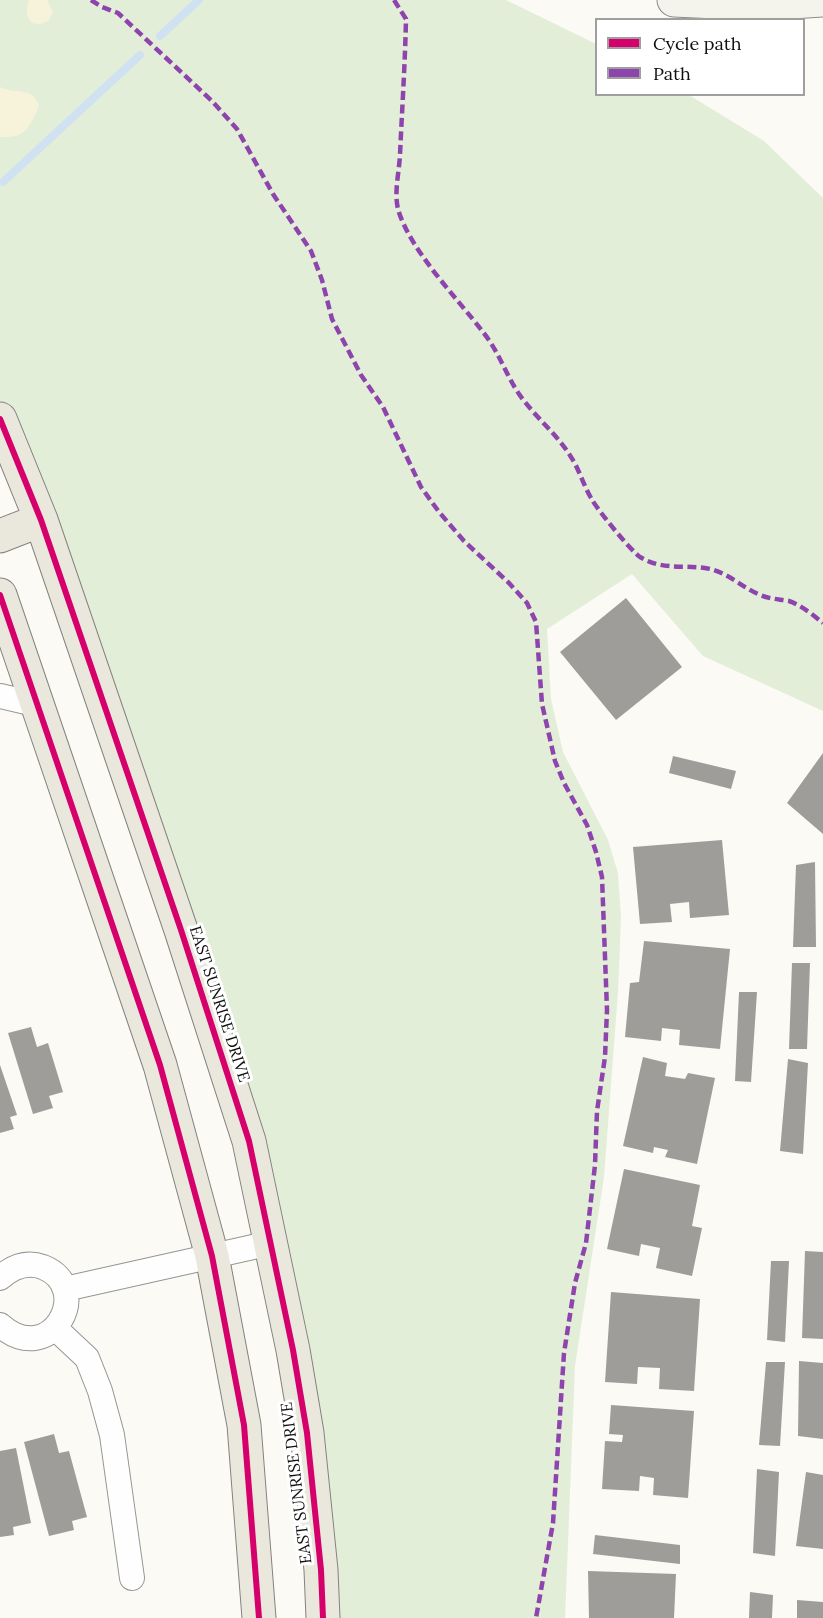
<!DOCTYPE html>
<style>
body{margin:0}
#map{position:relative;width:823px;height:1618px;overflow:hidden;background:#fbfaf5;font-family:Lora,serif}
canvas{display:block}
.legend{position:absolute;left:595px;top:18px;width:210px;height:78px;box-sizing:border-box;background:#fff;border:2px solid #9f9f9f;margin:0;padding:8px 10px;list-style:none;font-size:18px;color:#0f0f0f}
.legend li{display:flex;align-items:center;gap:12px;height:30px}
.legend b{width:30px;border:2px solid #9f9f9f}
</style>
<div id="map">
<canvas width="823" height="1618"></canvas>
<ul class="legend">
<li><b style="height:8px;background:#d6006c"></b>Cycle path</li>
<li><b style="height:8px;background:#8e44ad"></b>Path</li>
</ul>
</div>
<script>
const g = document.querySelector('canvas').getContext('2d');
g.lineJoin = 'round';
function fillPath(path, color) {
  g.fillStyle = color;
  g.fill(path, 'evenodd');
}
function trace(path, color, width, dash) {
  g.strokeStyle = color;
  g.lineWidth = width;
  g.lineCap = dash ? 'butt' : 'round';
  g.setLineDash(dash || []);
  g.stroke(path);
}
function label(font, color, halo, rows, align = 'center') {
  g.font = font + ' Lora,serif';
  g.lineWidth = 6;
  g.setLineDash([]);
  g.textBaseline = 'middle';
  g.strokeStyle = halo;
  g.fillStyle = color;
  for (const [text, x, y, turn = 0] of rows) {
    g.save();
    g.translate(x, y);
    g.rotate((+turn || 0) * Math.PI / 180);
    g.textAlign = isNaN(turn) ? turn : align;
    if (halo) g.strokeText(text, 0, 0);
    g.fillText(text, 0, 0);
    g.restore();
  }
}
fillPath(new Path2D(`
 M0 0H506L596 44V94L689 95 764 141 823 198V711L703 656 632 574 547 629 551 699 563 752 608 840 618 873 621 917 618 992 604 1177 575 1366 565 1618H323L271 1243 0 419Z`), '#e3eed8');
fillPath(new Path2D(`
 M29 0H47L53 12 49 20C31 31 23 17 29 0Z
 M0 87C16 95 32 85 39 106 34 117 28 134 15 136 10 137 5 137 0 137Z`), '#f7f3db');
trace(new Path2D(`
 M160 36 199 0
 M3 182 140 55`), '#d0e2f1', 8);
fillPath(new Path2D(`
 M626 598 682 667 616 720 560 652Z
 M823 753V834L787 803Z
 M673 756 736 771 731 789 669 773Z
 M722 840 729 915 690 918 689 902 670 904 672 922 640 924 633 847Z
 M815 862 816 947H793L796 865Z
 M644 941 730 949 720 1049 679 1045 680 1030 662 1028 661 1041 625 1037 630 983 639 982Z
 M792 963H810L807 1049H789Z
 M739 992H757L751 1082 735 1081Z
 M31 1027 37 1047 48 1043 63 1092 49 1096 53 1108 33 1114 8 1033Z
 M643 1057 667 1063 665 1076 685 1079 688 1073 715 1078 697 1164 665 1157 668 1150 654 1147 653 1153 623 1146Z
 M788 1059 808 1063 803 1154 780 1151Z
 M0 1065 17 1115 10 1117 14 1129 0 1133Z
 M624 1169 700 1185 692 1226 702 1228 692 1276 656 1268 660 1248 641 1244 639 1256 607 1249Z
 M805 1251 823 1252V1339L802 1338Z
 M771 1261H789L785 1342 767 1340Z
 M611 1292 700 1299 694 1391 659 1389 660 1368 638 1367 637 1384 605 1382Z
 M799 1361 823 1363V1439L798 1436Z
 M766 1362H785L780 1446 759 1445Z
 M611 1405 694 1411 688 1498 653 1495 654 1478 640 1476 639 1491 602 1489 605 1441 622 1442 623 1435 609 1434Z
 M54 1434 59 1453 69 1451 87 1517 72 1521 74 1530 49 1536 24 1442Z
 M16 1448 31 1523 13 1527 14 1535 0 1537V1451Z
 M757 1469 779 1472 775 1556 753 1553Z
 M806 1472 823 1475V1549L796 1546Z
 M595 1535 680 1545V1564L593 1554Z
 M588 1571 676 1574 674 1618H589Z
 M750 1592 773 1595 772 1618H749Z
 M797 1600 823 1602V1618H797Z`), '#9f9d9a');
const street = new Path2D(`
 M0 696 39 705
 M0 1278C12 1267 26 1261 43 1267 95 1288 51 1370 0 1325
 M65 1289 271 1243
 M55 1328 87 1358 100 1391 112 1435 132 1578`);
const secondary = new Path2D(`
 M674 0 760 4 822 0`);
const primary = new Path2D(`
 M0 419 41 520 181 930 249 1141 293 1350 307 1433 321 1570 323 1618
 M0 536 41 520
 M0 595 160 1065 212 1256 244 1425 259 1618`);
trace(street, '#959593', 26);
trace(secondary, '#8c8b89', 35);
trace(primary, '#838280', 35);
trace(street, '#fefefe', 24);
trace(secondary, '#f4f4ec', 33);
trace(primary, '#eae7dc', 33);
trace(new Path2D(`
 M91 0 102 7 118 13 212 101 237 129 273 194 311 251 322 280 332 319 361 375 383 407 421 487 439 512 464 541 509 583 527 603 536 622 542 704 555 761 564 783 587 825 596 852 602 877 607 1010 605 1057 597 1111 595 1165 586 1243 575 1283 564 1353 553 1523 536 1618
 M394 0 406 19C405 65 402 110 400 155 399 173 394 192 398 209 409 249 457 298 483 332 499 352 505 373 519 394 535 417 557 434 571 457 579 469 583 484 591 498 596 508 630 550 640 557 661 570 682 565 705 568 726 571 740 586 758 594 768 599 778 599 789 601 801 605 813 615 823 623`), '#8e44ad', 4.5, [9, 4.5]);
trace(new Path2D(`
 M0 419 41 520 181 930 249 1141 293 1350 307 1433 321 1570 323 1618
 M0 595 160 1065 212 1256 244 1425 259 1618`), '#d6006c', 6);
label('16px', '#0f0f0f', '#fff', [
 ["EAST SUNRISE DRIVE",219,1004,72],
 ["EAST SUNRISE DRIVE",297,1483,-97]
]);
</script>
